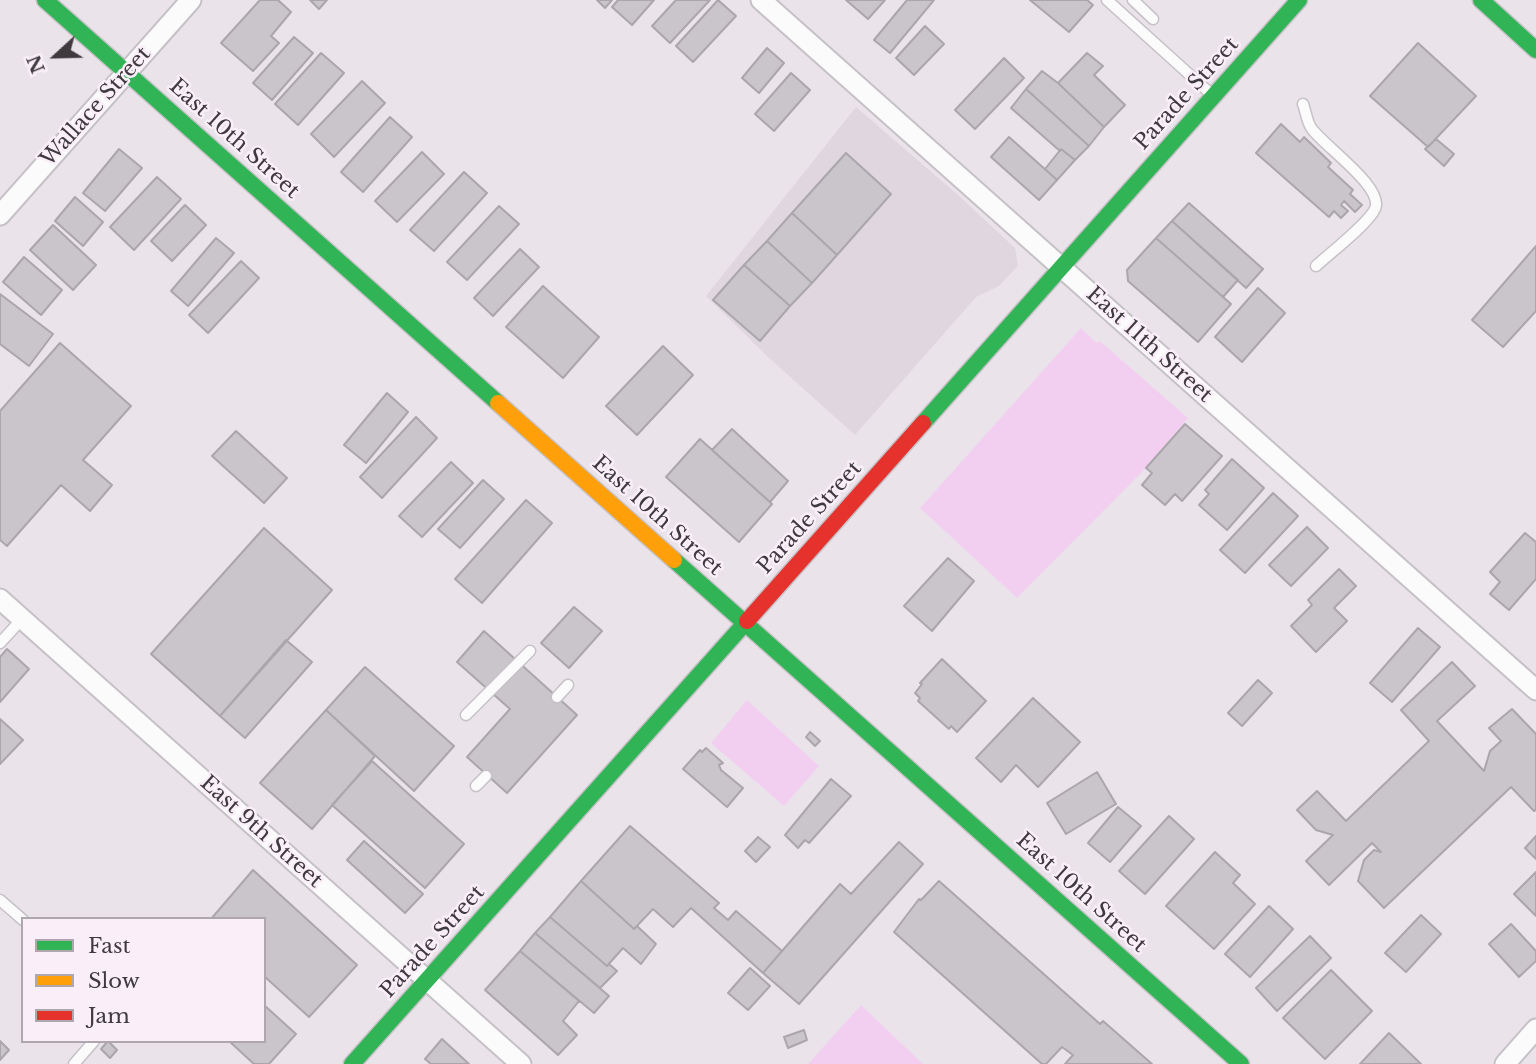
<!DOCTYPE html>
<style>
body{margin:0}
#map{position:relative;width:1536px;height:1064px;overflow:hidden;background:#eae4ea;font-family:"Libre Baskerville",serif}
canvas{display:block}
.legend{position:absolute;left:21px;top:917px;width:245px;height:126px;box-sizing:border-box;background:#faeff9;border:2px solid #afa7ae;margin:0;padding:9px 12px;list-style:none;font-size:21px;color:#3e3a3e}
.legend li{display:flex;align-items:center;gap:14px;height:35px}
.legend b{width:35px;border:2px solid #afa7ae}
.north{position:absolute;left:21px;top:21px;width:70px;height:70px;-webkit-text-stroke:5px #faeff9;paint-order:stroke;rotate:248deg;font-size:19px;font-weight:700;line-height:28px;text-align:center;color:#3e3a3e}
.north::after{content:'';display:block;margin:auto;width:24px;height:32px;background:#3e3a3e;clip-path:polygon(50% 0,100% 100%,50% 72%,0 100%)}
</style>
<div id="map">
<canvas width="1536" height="1064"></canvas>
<ul class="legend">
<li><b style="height:9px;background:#30b455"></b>Fast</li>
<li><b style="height:9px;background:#ff9f0a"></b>Slow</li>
<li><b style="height:9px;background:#e5322d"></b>Jam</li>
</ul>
<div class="north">N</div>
</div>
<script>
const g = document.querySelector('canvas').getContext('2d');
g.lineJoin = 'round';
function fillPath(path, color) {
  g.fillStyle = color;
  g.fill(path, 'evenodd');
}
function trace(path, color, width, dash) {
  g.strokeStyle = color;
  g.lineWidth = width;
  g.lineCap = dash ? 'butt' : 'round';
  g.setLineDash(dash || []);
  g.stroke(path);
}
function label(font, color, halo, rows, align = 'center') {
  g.font = font + ' "Libre Baskerville",serif';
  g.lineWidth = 5;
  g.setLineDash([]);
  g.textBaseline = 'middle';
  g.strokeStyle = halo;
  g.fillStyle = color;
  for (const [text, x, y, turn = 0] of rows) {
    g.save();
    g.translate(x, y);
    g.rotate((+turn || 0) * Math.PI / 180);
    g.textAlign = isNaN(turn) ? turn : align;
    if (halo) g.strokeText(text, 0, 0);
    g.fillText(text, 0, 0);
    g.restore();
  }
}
fillPath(new Path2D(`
 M856 107 957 194 1015 248 1018 266 999 286 976 297 855 435 769 358 706 296Z`), '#e0d6e0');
fillPath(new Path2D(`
 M1081 328 1097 343 1100 341 1188 418 1145 469 1017 598 920 508Z
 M747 700 819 766 784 806 711 743Z
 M861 1005 923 1064H808Z`), '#f2cff1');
const building = new Path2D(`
 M260 0H278L291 12 271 36 279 43 253 71 221 43Z
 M310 0H327L319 9Z
 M597 0H612L605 8Z
 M618 0H654L632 25 612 7Z
 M676 0H710L670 43 652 26Z
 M718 0 736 16 693 62 676 46Z
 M846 0H885L868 19Z
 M907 0H934L890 53 874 40Z
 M1030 0H1087L1093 5 1069 32Z
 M925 26 944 44 914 75 896 58Z
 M294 37 313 53 272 100 253 83Z
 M1418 43 1476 96 1428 147 1370 96Z
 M767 48 784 63 759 93 742 78Z
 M321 53 344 73 298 125 275 104Z
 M1087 53 1103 66 1094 75 1125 105 1104 127 1058 83Z
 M1004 58 1024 78 975 129 955 110Z
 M1042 71 1058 83 1104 127 1089 146 1026 89Z
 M791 73 810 90 774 131 755 114Z
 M362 81 385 103 334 157 311 134Z
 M1026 89 1089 146 1075 160 1061 149 1060 151 1011 108Z
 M390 117 412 137 363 192 341 172Z
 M1281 124 1300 142 1304 137 1331 163 1328 167 1353 190 1350 194 1362 205 1355 212 1344 201 1341 205 1348 211 1341 218 1334 211 1329 217 1256 153Z
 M1009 137 1057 180 1039 200 991 157Z
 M1436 139 1454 154 1444 166 1425 149Z
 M119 149 142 168 105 211 83 193Z
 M1061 149 1075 160 1057 180 1045 169Z
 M422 152 444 174 397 222 375 201Z
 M846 153 891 194 837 255 792 213Z
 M464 172 487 193 434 251 410 230Z
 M157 177 181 199 134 250 110 227Z
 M75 197 103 222 83 246 55 221Z
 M1189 203 1263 269 1246 288 1172 221Z
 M185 205 206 225 172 261 151 241Z
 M499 206 519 224 467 280 447 262Z
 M792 213 837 255 812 283 767 241Z
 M1172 221 1238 280 1223 297 1156 238Z
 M53 225 96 265 73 290 30 250Z
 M216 238 234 253 188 306 171 291Z
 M1156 238 1231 304 1198 342 1128 281 1127 270Z
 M767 241 812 283 790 306 744 265Z
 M1536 246V311L1503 347 1472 320Z
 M520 249 539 267 493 316 474 298Z
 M24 257 62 290 41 315 3 282Z
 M241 261 259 278 208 333 189 315Z
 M744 265 790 306 760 341 713 300Z
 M543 286 599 337 563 378 506 327Z
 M1258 288 1285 313 1242 362 1215 337Z
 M0 294 53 334 29 366 0 344Z
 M60 343 131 406 83 460 112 485 90 511 61 485 7 546 0 540V411Z
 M663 346 693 375 637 435 606 406Z
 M387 393 408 412 366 463 344 445Z
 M416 417 437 438 382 498 360 477Z
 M1185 424 1222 456 1182 501 1175 494 1165 505 1142 485 1152 473 1146 468Z
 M732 429 788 481 770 502 712 450Z
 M236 431 287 478 264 503 212 456Z
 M700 439 772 504 739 542 666 477Z
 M1232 459 1264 488 1227 530 1199 505 1209 494 1205 490Z
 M451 462 473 483 422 537 399 516Z
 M483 480 504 499 460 548 438 529Z
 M1273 493 1298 516 1245 573 1220 550Z
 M526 500 552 523 482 603 455 579Z
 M1307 527 1328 548 1291 586 1269 565Z
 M264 528 332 590 220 716 151 654Z
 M1525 533 1536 542V579L1509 610 1490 594 1500 582 1490 572Z
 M948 558 974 581 932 631 904 606Z
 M1339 569 1356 586 1334 608 1347 621 1316 652 1291 626 1312 605 1308 600Z
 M574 607 602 631 569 668 541 643Z
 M1418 628 1440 647 1392 702 1370 683Z
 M484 631 577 715 507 793 467 757 510 709 457 662Z
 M286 640 312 662 245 738 220 716Z
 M7 649 29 669 0 702V657Z
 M942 659 986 701 957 732 951 726 949 729 918 701 920 698 915 693 922 684 920 683Z
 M1452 662 1475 686 1437 721 1484 771 1490 751 1501 741 1489 728 1512 709 1536 734V810L1534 811 1511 787 1384 908 1358 881 1364 860 1374 850 1381 852 1372 843 1329 885 1306 861 1333 835 1316 830 1297 810 1317 791 1346 821 1429 741 1401 710Z
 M365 667 454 746 414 791 326 710Z
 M1258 680 1272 693 1242 726 1228 713Z
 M1033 698 1080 742 1038 787 1016 765 1001 782 976 758Z
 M326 710 375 756 312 829 260 783Z
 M0 719 23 740 0 764Z
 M810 732 820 741 815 746 806 737Z
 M706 748 723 763 719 765 721 770 743 788 727 807 683 769 700 750 702 752Z
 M372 761 464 844 425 888 332 805Z
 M1097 772 1116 804 1066 834 1047 803Z
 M831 779 851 796 809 843 805 840 798 848 785 835Z
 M1118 807 1141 826 1110 862 1088 843Z
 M1169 816 1194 839 1145 894 1119 871Z
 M630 826 719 903 714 908 728 920 736 911 782 951 763 973 691 908 673 927 653 909 634 929 581 881Z
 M1536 836V859L1525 848Z
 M758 837 770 847 756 862 745 851Z
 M364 841 423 894 405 913 347 860Z
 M899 842 923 864 799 1004 763 973 840 884 851 894Z
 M1215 852 1240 875 1233 883 1255 904 1214 949 1166 906Z
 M253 870 357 965 309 1017 264 976V919H211Z
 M1536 872V916L1514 894Z
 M581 881 634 929 637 926 656 944 641 964 623 948 607 966 550 917Z
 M939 881 1100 1024 1103 1021 1152 1064H1065L1073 1055 1062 1047 1046 1064H1042L894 932 919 899 921 900Z
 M1269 906 1293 929 1250 977 1225 954Z
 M1421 915 1441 934 1406 972 1385 953Z
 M550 917 607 966 609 964 617 971 600 988 535 933Z
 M1511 924 1536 951V961L1519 977 1489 944Z
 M535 933 609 996 594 1013 520 951Z
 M1310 936 1331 958 1277 1011 1256 988Z
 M520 951 579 1001 563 1021 577 1035 558 1055 485 990Z
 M750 968 770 986 748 1010 728 993Z
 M1331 970 1372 1011 1325 1059 1283 1018Z
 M264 1005 296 1034 269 1064H254L229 1041H264Z
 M804 1030 807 1040 788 1048 784 1037Z
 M1389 1033 1421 1064H1360Z
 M442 1039 469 1064H431L425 1059Z
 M0 1041 9 1050 0 1060Z
 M108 1041 117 1050 110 1058 101 1049Z`);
fillPath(building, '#cac5ca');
trace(building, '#aaa6aa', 2);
const lane = new Path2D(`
 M1107 0 1211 94
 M1133 0 1153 19
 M1303 104C1306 112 1307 123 1312 129 1324 146 1385 188 1375 209 1367 225 1330 253 1316 266
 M0 643 22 619
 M557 697 568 685
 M466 715 530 651
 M476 786 486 776
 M0 900 23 920
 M74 1064 94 1041`);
const street = new Path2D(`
 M761 0 1536 690
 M0 215 191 0
 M0 599 521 1064
 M1505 1064 1536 1029`);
const fast = new Path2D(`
 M45 0 498 403
 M1481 0 1536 50
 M923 423 1299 0
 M674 560 1241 1064
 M352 1064 747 621`);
const slow = new Path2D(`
 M498 403 674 560`);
const jam = new Path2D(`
 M747 621 923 423`);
trace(lane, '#c6c1c6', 13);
trace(street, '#c6c1c6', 23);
trace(fast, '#c6c1c6', 19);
trace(slow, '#c6c1c6', 19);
trace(jam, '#c6c1c6', 19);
trace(lane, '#fcfbfc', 10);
trace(street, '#fcfbfc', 19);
trace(fast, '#30b455', 16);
trace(slow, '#ff9f0a', 16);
trace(jam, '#e5322d', 16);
label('21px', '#3e3a3e', '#faeff9', [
 ["Parade Street",1187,94,-48],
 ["Wallace Street",96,107,-48],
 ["East 10th Street",234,139,42],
 ["East 11th Street",1149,345,42],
 ["East 10th Street",657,516,42],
 ["Parade Street",810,518,-48],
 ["East 9th Street",261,832,42],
 ["East 10th Street",1081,893,42],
 ["Parade Street",433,942,-48]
]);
</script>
